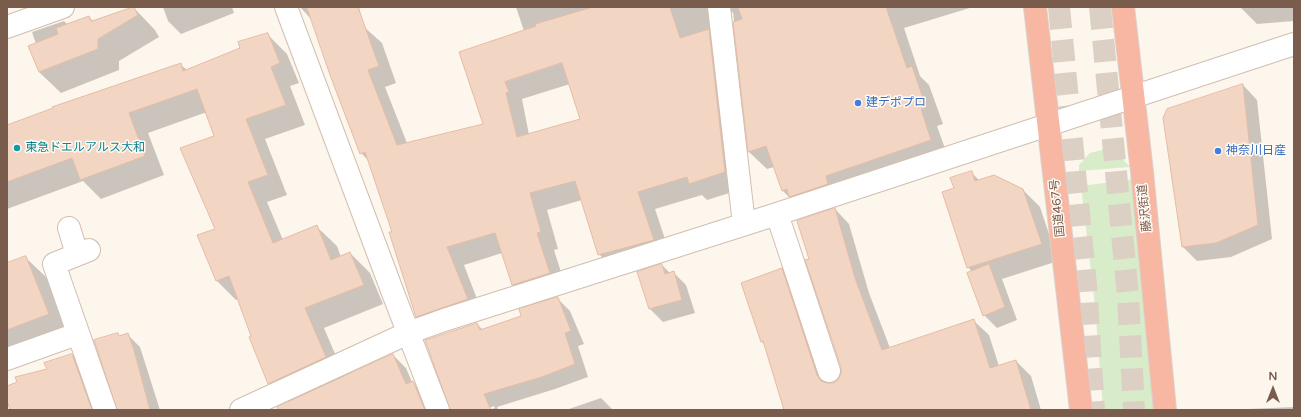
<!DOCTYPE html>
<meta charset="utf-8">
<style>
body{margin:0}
#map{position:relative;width:1301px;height:417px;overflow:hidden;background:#fdf6ec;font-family:"Varela Round",sans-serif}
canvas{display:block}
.frame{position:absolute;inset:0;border:8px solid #7a5c4d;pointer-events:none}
.north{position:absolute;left:1253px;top:369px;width:40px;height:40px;-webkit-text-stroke:3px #fffaf3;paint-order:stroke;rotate:0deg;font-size:11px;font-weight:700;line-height:16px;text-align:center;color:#7a5c4d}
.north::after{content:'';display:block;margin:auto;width:14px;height:18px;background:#7a5c4d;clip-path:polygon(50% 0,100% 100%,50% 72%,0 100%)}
</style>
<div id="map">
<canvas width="1301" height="417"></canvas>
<div class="frame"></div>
<div class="north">N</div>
</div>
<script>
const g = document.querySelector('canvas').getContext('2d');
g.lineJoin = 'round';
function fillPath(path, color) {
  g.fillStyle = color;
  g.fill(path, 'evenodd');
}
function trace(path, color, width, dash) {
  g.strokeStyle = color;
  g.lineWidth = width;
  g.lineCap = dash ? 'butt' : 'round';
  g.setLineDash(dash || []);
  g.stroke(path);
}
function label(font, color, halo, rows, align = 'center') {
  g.font = font + ' "Varela Round","Noto Sans JP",sans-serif';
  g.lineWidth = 3;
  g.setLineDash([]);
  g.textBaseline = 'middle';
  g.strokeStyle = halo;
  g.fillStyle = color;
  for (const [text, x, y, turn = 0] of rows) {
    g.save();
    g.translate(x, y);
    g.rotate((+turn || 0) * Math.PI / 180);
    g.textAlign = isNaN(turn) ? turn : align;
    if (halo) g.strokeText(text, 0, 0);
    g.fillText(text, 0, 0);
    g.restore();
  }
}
fillPath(new Path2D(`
 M1106 149 1117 153 1130 167 1079 171V165L1090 153Z
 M1135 179 1154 393V410H1103L1095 306 1081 186Z`), '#d8ecc9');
fillPath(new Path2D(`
 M22 7H70L36 21Z
 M163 7H232L234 13 181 34 168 21Z
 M300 7H359L363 26 382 43 396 83 385 87 407 143 484 125 524 31 516 7H973L904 28 920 76 929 85 943 124 937 126 948 157 800 208 782 190 774 167 767 169 749 152 733 12 729 14 742 189 707 200 702 195 655 209 671 257 616 272 599 254 582 200 547 210 558 249 554 250 567 291 530 302 512 285 502 253 464 265 484 317 434 334 417 316 393 232 369 161 361 153 331 75 312 20ZM570 84 582 120 529 135 522 99Z
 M1240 7H1294V21L1257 24Z
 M134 8 155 30 159 37 119 61V70L61 93 39 72 36 44 32 32 64 21 68 25 89 17 93 21Z
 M268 35 287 54 299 83 290 86 305 125 265 139 287 195 267 202 283 240 317 227 337 246 341 257 350 253 370 273 383 304 324 328 345 377 393 355 406 368 412 382 426 395 432 410H275L289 403 269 383 239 299 236 300 217 281 216 136 207 112 148 133 164 175 101 199 83 181 7 209V126L181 65 187 70 241 49Z
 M1243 85 1257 100 1272 239 1231 257 1197 261 1183 247Z
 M971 172 980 181 1023 190 1040 207 1058 261 1002 279 1017 320 997 328 984 315 972 272 968 267 955 189Z
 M835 209 849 224 869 293 890 348 974 321 989 335 999 366 1016 361 1031 376 1041 410H784L765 345 762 342 782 269 796 284 829 384H834L839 380 842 374V367L810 259Z
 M26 258 46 277 68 334 7 356V264Z
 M662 265 670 273 673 272 686 285 695 313 663 322 650 309Z
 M557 298 570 311 584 344 578 346 588 377 555 389 497 407 498 410H489L495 408 494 406 484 410H451L477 324 483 330 523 317Z
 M117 334 120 337 127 334 140 347 160 410H118Z
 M72 355 85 368 100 410H12L7 397V387L48 370Z
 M601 398 613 410H570L569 409Z
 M1294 407V410H1224Z`), '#0003');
const building = new Path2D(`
 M134 7 138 15 98 39V49L39 72 28 46 58 34 56 28 89 16 91 21Z
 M307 7H358L379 66 368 70 397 145 483 124 459 52 536 26 535 24 593 7H670L680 38 709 29 725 172 689 184 687 177 638 192 654 240 598 255 575 181 530 193 541 232 537 233 550 273 512 285 495 233 447 247 468 299 416 317 389 232H392L365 152 360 154 330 75ZM562 63 580 119 517 137 506 93 509 92 505 82Z
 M738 7H886L907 68 912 66 926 107 921 109 931 140 826 176 828 184 789 197 787 189 782 191 766 146 748 152 733 22 742 19Z
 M268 33 280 63 271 67 286 105 246 119 268 175 248 182 273 243 317 225 331 260 350 252 364 285 305 308 326 357 268 384 249 337 251 336 229 276 216 281 197 235 215 229 180 148 214 136 197 89 129 113 145 156 80 180 72 158 7 182V125L53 108 52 107 181 63 183 71 240 48 238 42Z
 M1243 84 1258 225 1216 243 1182 247 1163 118 1167 109Z
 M972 171 975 181 994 175 1023 189 1042 244 967 268 942 192 954 188 950 178Z
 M835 208 855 278 882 350 974 319 990 368 1016 360 1031 410H784L763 341 761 342 741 283 782 268 817 375 821 381 827 383H833L838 380 841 374V367L805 260 809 259 797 221Z
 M26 256 49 314 7 330V263Z
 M662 264 665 274 674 271 682 300 649 309 637 272Z
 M989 264 1005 307 983 316 967 273Z
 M558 297 571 331 565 333 575 364 542 377 484 394 491 410H450L425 340 477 323 480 330 521 316 519 309Z
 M118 333 119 336 128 333 134 350 150 410H117L94 340Z
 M72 354 92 410H10L7 400V386L17 382 15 377 47 369 44 363Z
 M393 354 406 384 413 381 425 410H279L277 407Z`);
fillPath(building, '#f3d5c3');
trace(building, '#e6bba3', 1);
trace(new Path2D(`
 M1059 7 1086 285 1094 410
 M1100 7 1128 296 1134 410`), '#dcd0c4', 22, [22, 11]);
const minor = new Path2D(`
 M286 7 393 293 438 410
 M719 7 744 224
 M7 27 63 7
 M777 214 829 371
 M69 228 77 254
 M89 250 54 264 105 410
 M7 359 77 334
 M241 410 408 333 444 320 777 214 1294 44`);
const highway = new Path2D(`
 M1035 7 1081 410
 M1123 7 1142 172 1165 410`);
trace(minor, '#d1beb0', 24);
trace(highway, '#dad1cd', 24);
trace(minor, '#fff', 22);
trace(highway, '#f7b7a3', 22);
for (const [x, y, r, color] of [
 [858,103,4,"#3f7fe0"],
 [17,148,4,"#0f9aa8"],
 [1218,151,4,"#3f7fe0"]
]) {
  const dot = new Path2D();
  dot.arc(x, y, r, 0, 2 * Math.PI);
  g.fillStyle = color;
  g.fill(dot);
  trace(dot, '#fffaf3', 1.5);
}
label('12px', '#366cbe', '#fffaf3', [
 ["建デポプロ",866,103],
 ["神奈川日産",1226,151]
], 'left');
label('12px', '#0d838f', '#fffaf3', [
 ["東急ドエルアルス大和",25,148]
], 'left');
label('12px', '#7a5c4d', '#fffaf3', [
 ["国道467号",1058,208,-96],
 ["藤沢街道",1145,208,-96]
]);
</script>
